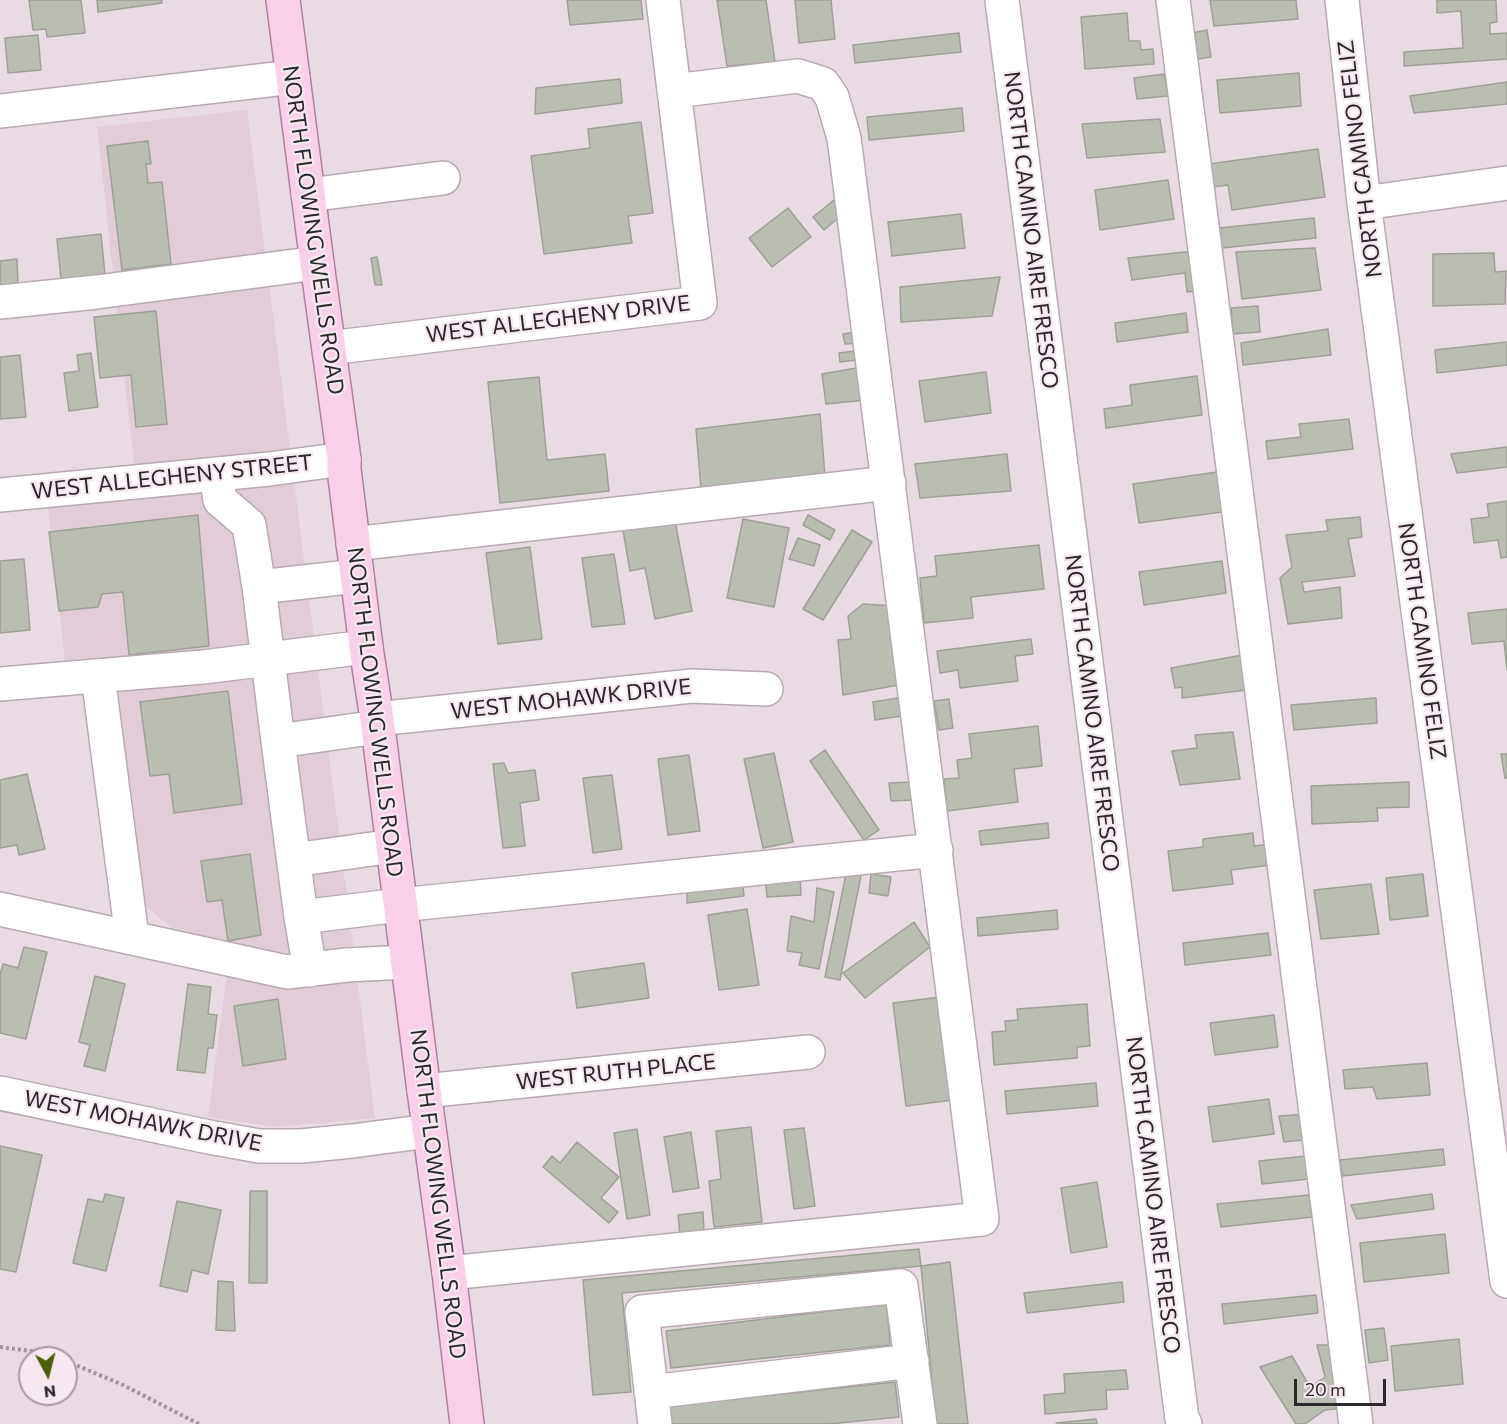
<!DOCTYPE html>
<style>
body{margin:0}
#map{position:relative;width:1507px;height:1424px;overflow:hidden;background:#e9dbe3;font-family:Commissioner,sans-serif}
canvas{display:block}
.north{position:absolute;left:18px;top:1346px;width:60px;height:60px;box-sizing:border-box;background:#f6e8f0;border:2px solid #a59ba1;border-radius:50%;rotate:173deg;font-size:16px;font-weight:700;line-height:24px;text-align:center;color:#2c272a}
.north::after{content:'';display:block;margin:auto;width:21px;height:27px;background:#4a5f07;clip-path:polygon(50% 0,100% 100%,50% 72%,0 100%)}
.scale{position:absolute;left:1294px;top:1379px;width:92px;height:27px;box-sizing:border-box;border:3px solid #2c272a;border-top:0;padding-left:8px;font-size:18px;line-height:21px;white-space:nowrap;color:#2c272a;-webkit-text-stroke:4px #f6e8f0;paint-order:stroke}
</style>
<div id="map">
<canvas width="1507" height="1424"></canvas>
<div class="north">N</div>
<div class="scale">20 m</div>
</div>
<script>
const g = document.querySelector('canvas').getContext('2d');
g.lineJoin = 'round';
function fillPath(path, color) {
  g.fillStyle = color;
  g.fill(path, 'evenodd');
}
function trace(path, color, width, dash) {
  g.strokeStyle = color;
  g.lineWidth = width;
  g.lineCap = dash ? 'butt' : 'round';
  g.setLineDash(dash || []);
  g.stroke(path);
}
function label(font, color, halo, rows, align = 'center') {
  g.font = font + ' Commissioner,sans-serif';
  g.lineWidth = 4.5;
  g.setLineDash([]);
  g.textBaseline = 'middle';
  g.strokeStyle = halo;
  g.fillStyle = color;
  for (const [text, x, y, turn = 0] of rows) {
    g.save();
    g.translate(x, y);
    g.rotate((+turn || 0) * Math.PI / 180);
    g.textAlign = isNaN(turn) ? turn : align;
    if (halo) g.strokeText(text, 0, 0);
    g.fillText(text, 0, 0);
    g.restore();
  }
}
fillPath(new Path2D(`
 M247 110 375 1118 275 1127 208 1117 231 943 171 927 145 906 111 658 65 663 48 506 138 499 97 127Z`), '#e1cdd7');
const building = new Path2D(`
 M29 0H81L85 33 47 37 46 29 33 30Z
 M97 0H162V3L98 12Z
 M567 0H641L643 19 570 25Z
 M717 0H766L775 62 727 66Z
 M795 0H831L835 39 799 43Z
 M1210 0H1296L1298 19 1214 26Z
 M1437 0H1496L1497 22 1490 23V34L1507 33V59L1404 66V52L1463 48 1461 11 1437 13Z
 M1127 13 1129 41H1140L1141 50 1153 49 1154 64 1085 69 1081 17Z
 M1207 30 1211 57 1197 59 1193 33Z
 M959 33 961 52 855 63 853 45Z
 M38 35 41 70 8 73 5 38Z
 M1299 73 1301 106 1220 113 1217 80Z
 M1164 74 1168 96 1137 99 1134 78Z
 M620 79 622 103 535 114 536 88Z
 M1507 82V104L1414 113 1410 96Z
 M962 108 964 131 869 140 867 117Z
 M1160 119 1165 152 1087 158 1082 124Z
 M641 122 653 213 628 216 632 243 544 254 531 156 590 148 588 129Z
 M148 141 151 164H146L148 183 162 182 171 264 122 270 107 146Z
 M1318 149 1325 197 1232 210 1228 185 1212 187 1209 164Z
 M1168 180 1174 219 1100 230 1095 190Z
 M834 200 843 214 824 230 813 217Z
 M788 208 811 237 772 267 749 238Z
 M961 214 965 248 892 256 888 222Z
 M1314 218 1316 238 1213 249 1210 229Z
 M101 234 105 275 61 279 57 239Z
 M1315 248 1321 290 1242 299 1236 252Z
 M1195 251 1201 290 1187 292 1185 273 1132 280 1128 258Z
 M1494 253 1495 272 1506 271 1505 304 1433 306V254Z
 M377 257 382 285H375L371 258Z
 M17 259 18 284 0 286V261Z
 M1000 277 992 316 901 322 900 287Z
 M1258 306 1260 332 1233 334 1231 308Z
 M156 311 167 424 136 427 131 375 100 378 94 317Z
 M1186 313 1188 332 1117 342 1115 323Z
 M1328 329 1331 355 1243 365 1241 343Z
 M858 332 859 343 845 344 843 334Z
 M1507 342V365L1437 373 1435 350Z
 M855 351 857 360 840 362 839 353Z
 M91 353 98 407 69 411 64 373 79 371 77 355Z
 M20 355 26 417 0 419V357Z
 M862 367 866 400 826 404 822 374Z
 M986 372 991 413 925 422 919 381Z
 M1197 376 1202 415 1106 428 1104 409 1132 405 1130 385Z
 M539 377 547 460 605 454 609 491 500 503 488 382Z
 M820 414 825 476 701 488 696 429Z
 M1349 419 1353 449 1268 459 1266 441 1301 437 1299 424Z
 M1507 447V467L1457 473 1451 454Z
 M1007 454 1011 491 920 498 915 464Z
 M1217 472 1222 512 1139 523 1133 484Z
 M1507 501V557L1501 558 1498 540 1474 543 1471 519 1489 517 1487 504Z
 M198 515 209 646 129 655 123 592 102 594 98 607 59 611 49 532Z
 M808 515 835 530 830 540 803 525Z
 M1360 517 1362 537 1348 539 1355 576 1302 582 1304 592 1340 587 1342 618 1288 624 1280 578 1292 567 1286 535 1328 531 1326 520Z
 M743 519 789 528 774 607 727 598Z
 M675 521 692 611 655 619 645 568 630 571 623 530Z
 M852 530 872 542 823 620 803 609Z
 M798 538 820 545 814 566 789 559Z
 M1039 545 1044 589 971 597 973 618 924 623 920 578 937 576 935 556Z
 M530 547 542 639 498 644 486 553Z
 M614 554 625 624 592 627 582 558Z
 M24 559 30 630 0 633V561Z
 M1222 561 1226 593 1144 605 1139 572Z
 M863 604 894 606 910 683 843 695 838 640 851 639 848 616Z
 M1507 609V670L1504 641 1472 644 1468 613Z
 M1031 639 1033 654 1015 656 1018 681 960 688 958 670 940 673 937 651Z
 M1248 654 1254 689 1182 698V687L1175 688 1171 668Z
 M228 691 242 804 174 813 169 774 150 776 140 702Z
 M904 697 908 715 875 720 873 702Z
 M1376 698 1377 723 1294 730 1291 705Z
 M949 699 953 728 939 730 934 701Z
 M1038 726 1042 766 1014 769 1018 802 947 811 944 779 959 778 957 760 972 758 969 734Z
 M1233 732 1240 779 1180 785 1172 751 1197 748 1195 735Z
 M825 750 879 830 864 840 810 761Z
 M774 753 793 842 763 848 744 759Z
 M1501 754H1507V778H1505Z
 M689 755 700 831 668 835 658 759Z
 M504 763 508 773 535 770 539 800 520 803 525 846 503 848 493 764Z
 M27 774 45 849 19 855 17 845 0 848V780Z
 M612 775 622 849 593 853 583 778Z
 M913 782 914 800 891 801 889 783Z
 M1409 782V807L1377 808 1378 821 1312 824 1311 786Z
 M1048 823 1049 838 981 845 979 831Z
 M1253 833 1254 846 1269 844 1271 865 1231 870 1233 884 1173 891 1168 851 1203 847V839Z
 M250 854 261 935 228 941 222 900 207 902 201 861Z
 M846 874 861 876 840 980 825 977Z
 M871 874 891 877 888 896 869 893Z
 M1423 874 1428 916 1390 920 1386 878Z
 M800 875 801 895 767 897 765 877Z
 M742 877 744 896 687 903V885Z
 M1371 884 1379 934 1321 939 1314 890Z
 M817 888 834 892 819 969 799 965 802 953 787 951 791 916 814 922Z
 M747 909 759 985 719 990 708 915Z
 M1057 910 1058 929 978 936 977 918Z
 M914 922 930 947 865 998 843 973Z
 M1268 933 1271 955 1185 965 1183 943Z
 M24 947 47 952 26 1039 0 1033V975L3 964 18 968Z
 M644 963 649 998 577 1008 572 973Z
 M95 976 125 984 105 1071 84 1066 90 1045 79 1042Z
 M188 984 211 987 208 1014 217 1015 213 1048H208L205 1073 177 1070Z
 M940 997 953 1100 906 1106 893 1003Z
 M278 999 286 1059 243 1066 234 1006Z
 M1087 1004 1090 1046 1077 1047V1058L994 1065 992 1032 1006 1031 1005 1021 1018 1020 1017 1009Z
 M1274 1015 1278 1047 1215 1055 1210 1023Z
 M1427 1063 1430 1095 1377 1099 1373 1087 1345 1089 1343 1070Z
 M1096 1083 1098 1106 1007 1114 1005 1091Z
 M1269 1099 1274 1134 1213 1142 1208 1107Z
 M1307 1114 1312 1139 1284 1142 1279 1116Z
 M751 1127 762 1222 714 1227 709 1181 721 1179 716 1131Z
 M804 1128 815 1206 794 1209 784 1130Z
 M637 1129 650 1215 627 1219 614 1133Z
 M691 1132 699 1188 673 1192 664 1137Z
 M577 1142 619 1177 601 1198 618 1212 609 1223 543 1167 552 1156 560 1163Z
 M0 1146 42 1155 16 1272 0 1269Z
 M1443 1149 1445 1165 1342 1176 1340 1160Z
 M1306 1156 1309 1179 1262 1184 1259 1161Z
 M1097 1182 1107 1247 1071 1253 1061 1188Z
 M250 1191H267V1283H249Z
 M105 1194 124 1198 106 1271 73 1263 88 1199 103 1202Z
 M1432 1194 1434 1209 1357 1219 1351 1205Z
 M1309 1195 1312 1217 1221 1227 1217 1204Z
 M177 1201 221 1210 208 1274 192 1270 187 1292 160 1286Z
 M703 1212 704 1232 680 1235 678 1215Z
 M1445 1234 1449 1273 1364 1282 1360 1243Z
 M919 1249 921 1266 622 1293 631 1392 593 1395 583 1280Z
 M950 1262 968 1424H936L921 1266Z
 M218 1281 233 1282 235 1331 216 1330Z
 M1122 1282 1124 1302 1027 1313 1024 1293Z
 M1316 1295 1318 1313 1224 1324 1222 1304Z
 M887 1304 890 1345 671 1368 666 1331Z
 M1384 1328 1388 1360 1369 1363 1365 1330Z
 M1459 1339 1463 1384 1395 1391 1391 1346Z
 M1317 1345H1341L1344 1408 1325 1410 1305 1424H1296L1260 1367 1292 1356 1310 1387 1325 1377Z
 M1126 1370 1128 1389 1106 1390 1107 1409 1045 1414 1044 1395 1065 1393 1064 1374Z
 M895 1382 899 1417 829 1424H671L669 1406Z
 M1096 1419 1097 1424 1056 1423Z`);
fillPath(building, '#babeb2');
trace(building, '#9da195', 1.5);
const minor = new Path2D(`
 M1002 0 1182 1419 1185 1424
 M1173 0 1356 1424
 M1342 0 1364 203 1507 1281
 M0 111 293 77
 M308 195 443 178
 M1364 203 1507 183
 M0 302 97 292 317 263
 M329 348 700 303 663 0
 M216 474 220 500 249 525 259 587 278 741
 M0 495 269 469 344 459
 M353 544 889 483
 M259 587 357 576
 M98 676 132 937
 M0 684 203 667 366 647
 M377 719 692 686 766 689
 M378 727 278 741 301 917 400 905 936 850
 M294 860 393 846
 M0 909 287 972 347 965 407 962
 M301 917 310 970
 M424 1091 808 1052
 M0 1093 209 1137 259 1146H301L352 1141 429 1131
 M449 1273 982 1219 844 138 832 97 823 84 798 76 674 91
 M651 1392 912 1361
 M655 1424 642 1312 901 1286 920 1424`);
const major = new Path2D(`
 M283 0 317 263 344 459V469L366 647 377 719 393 846 424 1091 449 1273 467 1424`);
trace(minor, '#b7aab1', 36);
trace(major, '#af819c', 36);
trace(new Path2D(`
 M0 1347 39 1352 58 1358
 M66 1361 121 1384 199 1424`), '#9f959b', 4, [3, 3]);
trace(minor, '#fff', 33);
trace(major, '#f9d0e8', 33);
label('22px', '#2c272a', '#f6e8f0', [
 ["NORTH CAMINO FELIZ",1360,159,-97],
 ["NORTH FLOWING WELLS ROAD",313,230,82],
 ["NORTH CAMINO AIRE FRESCO",1031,230,83],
 ["WEST ALLEGHENY DRIVE",558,319,-7],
 ["WEST ALLEGHENY STREET",172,477,-6],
 ["NORTH CAMINO FELIZ",1422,641,82],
 ["WEST MOHAWK DRIVE",571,699,-6],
 ["NORTH FLOWING WELLS ROAD",375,712,83],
 ["NORTH CAMINO AIRE FRESCO",1092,713,83],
 ["WEST RUTH PLACE",616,1072,-6],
 ["WEST MOHAWK DRIVE",143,1121,11],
 ["NORTH FLOWING WELLS ROAD",438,1194,83],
 ["NORTH CAMINO AIRE FRESCO",1153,1195,83]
]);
</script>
